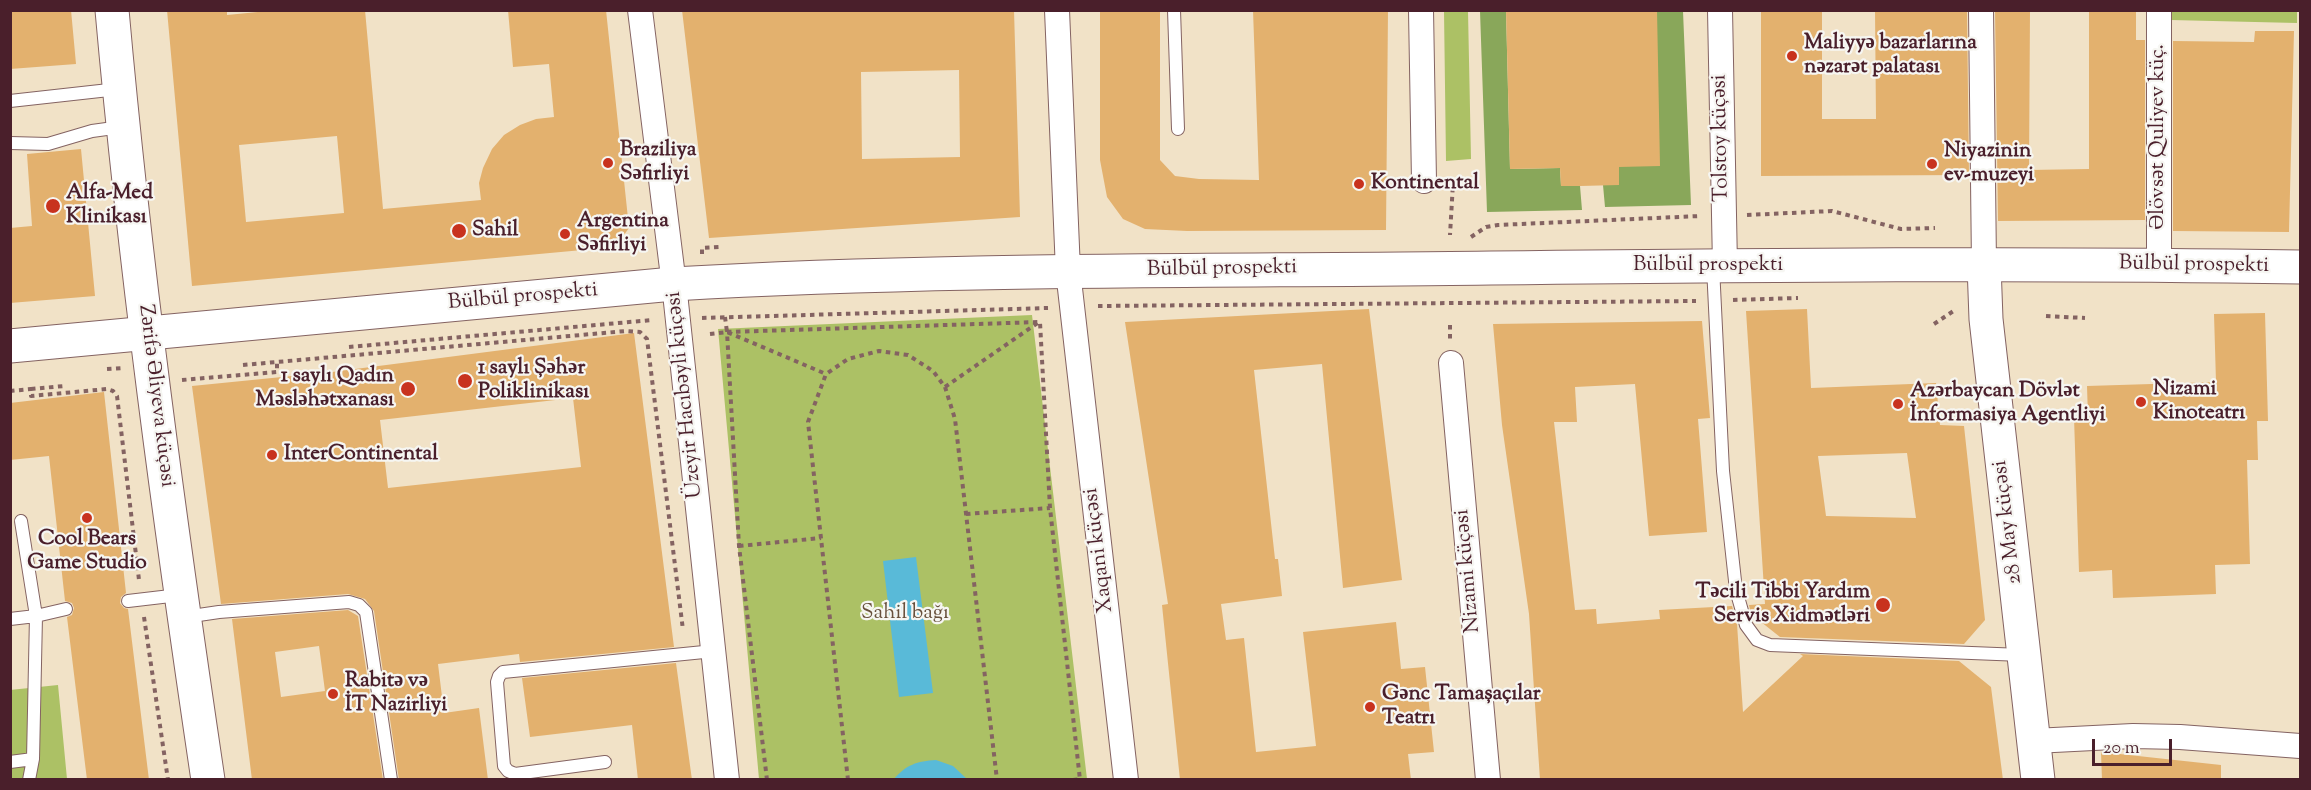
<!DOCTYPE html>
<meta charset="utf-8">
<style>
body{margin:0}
#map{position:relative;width:2311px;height:790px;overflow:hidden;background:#f1e2c7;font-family:"Sorts Mill Goudy",serif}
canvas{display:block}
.frame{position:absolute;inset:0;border:12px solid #4a1f2b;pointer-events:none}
.scale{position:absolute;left:2092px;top:739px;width:80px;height:27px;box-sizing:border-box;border:3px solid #4a1f2b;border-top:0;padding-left:8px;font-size:18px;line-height:21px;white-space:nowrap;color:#4a1f2b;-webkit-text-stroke:4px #f6f6f2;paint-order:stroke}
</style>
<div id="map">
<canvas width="2311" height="790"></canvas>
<div class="frame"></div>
<div class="scale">20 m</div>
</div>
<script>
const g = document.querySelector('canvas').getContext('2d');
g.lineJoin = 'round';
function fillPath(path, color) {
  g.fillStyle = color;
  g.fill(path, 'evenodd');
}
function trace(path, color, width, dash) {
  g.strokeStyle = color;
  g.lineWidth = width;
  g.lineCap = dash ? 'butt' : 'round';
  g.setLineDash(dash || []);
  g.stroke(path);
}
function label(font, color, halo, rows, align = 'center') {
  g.font = font + ' "Sorts Mill Goudy",serif';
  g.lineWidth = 4.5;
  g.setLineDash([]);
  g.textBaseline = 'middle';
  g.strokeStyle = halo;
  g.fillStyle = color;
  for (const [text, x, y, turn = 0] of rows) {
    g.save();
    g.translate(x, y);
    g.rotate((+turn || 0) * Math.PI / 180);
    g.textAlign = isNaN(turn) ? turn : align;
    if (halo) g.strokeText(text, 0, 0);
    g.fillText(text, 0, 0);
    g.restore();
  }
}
fillPath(new Path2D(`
 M1444 11H1468L1471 159 1446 161Z
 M2171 11H2297V23L2171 20Z
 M1032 315 1087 779H759L718 329Z
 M58 685 67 779H11L10 690Z`), '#acc165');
fillPath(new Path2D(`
 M1480 11H1506L1510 169 1560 168 1561 186H1580L1582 210 1487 212Z
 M1657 11H1683L1691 205 1605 207 1603 185H1619V167Z`), '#89a75a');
fillPath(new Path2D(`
 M916 557 933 693 899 697 883 561Z
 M936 760 953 766 967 779H894C906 765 917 761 936 760Z`), '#59bad8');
fillPath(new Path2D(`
 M10 10H71L76 64 10 69Z
 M167 10H227V15L278 10H365L383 209 481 200 479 183 483 168 492 149 504 135 520 125 536 119 554 117 549 64 513 67 508 10H606L629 228 615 247 192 286ZM337 136 344 213 246 222 239 145Z
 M682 10H1014L1020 217 709 238ZM959 70 960 157 862 159 861 72Z
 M1100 10H1160V160L1175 176 1199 179 1259 180 1253 10H1388L1386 230 1187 231 1145 229 1123 219 1107 197 1100 160Z
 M1506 10H1657L1660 166 1619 167V185L1580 186H1561L1560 168 1510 169Z
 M1761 10H1822V119H1876L1875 10H1967L1969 175 1761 176Z
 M1995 10H2030L2029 170 2089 169V10H2136V40H2145V220L1998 221Z
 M2255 31H2294L2289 232 2173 231V41L2254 42Z
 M81 149 95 296 10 303V228L32 226 27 154Z
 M1369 309 1402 580 1343 588 1322 364 1254 370 1275 559H1278L1282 596 1221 604 1226 640 1244 638 1256 752 1316 746 1303 632 1396 622 1401 669 1425 667 1434 752 1408 754 1411 780H1180L1162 605 1168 604 1125 322Z
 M1807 309 1811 388 1936 383 1940 425 1964 426 1985 620 1964 644 1780 637 1751 614 1749 605 1765 604 1746 311ZM1907 453 1916 518 1826 516 1818 456Z
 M2265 313 2268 421H2257L2258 460H2247L2250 564 2215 565 2216 594 2113 598 2112 570 2079 572 2074 417H2088L2087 386 2216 382 2214 314Z
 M1702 321 1710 418 1698 419 1707 532 1649 536 1635 384 1575 387 1577 422H1554L1575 610 1596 609 1597 624 1660 619 1659 610 1732 606 1737 624 1743 712 1803 656 1800 654 1959 661 1991 687 2003 780H1540L1529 614 1502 425 1493 324Z
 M634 333 674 647 520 662 519 654 438 664 444 713 479 708 488 780H399L374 611 365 599 348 594 221 604 192 386 332 372ZM573 398 581 467 388 488 380 420Z
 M104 392 126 593 121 597 120 603 124 608 128 609 149 780H87L67 617 72 615 74 608 72 603 65 601 49 456 10 460V403Z
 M348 610 358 616 383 780H252L232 619ZM319 646 325 691 281 697 275 652Z
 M676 663 692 780H638L632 725 530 737 522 678Z
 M2101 752 2221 765V780H2102Z`), '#e3b16e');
const lane = new Path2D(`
 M1174 10 1178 129
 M10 101 118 89
 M10 143 48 144 92 131 121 127
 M1713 267 1723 471 1736 590 1746 625 1757 640 1770 645 2022 655
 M21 521 36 616 33 759 29 780
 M128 601 179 595
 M185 617 219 612 349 602 359 605 366 612 391 780
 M10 619 36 616 66 609
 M10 762 33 759
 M605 762 515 774 508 771 504 766 497 682 499 676 503 672 714 651`);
const street = new Path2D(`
 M640 10 675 293 727 780
 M1057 10 1068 271 1126 780
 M1421 10 1424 181
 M1720 10 1725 266
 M1981 10 1984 265
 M2159 10V264
 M1451 363 1488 780
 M2034 741 2133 736 2180 737 2300 746`);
const secondary = new Path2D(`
 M1984 265 1986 319 2038 780`);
const primary = new Path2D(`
 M10 346 673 284C916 270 1159 271 1401 269 1701 266 2001 262 2300 267`);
const highway = new Path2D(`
 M112 10C135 268 170 524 208 780`);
trace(lane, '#846362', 14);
trace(street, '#846362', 26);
trace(secondary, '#846362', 35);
trace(primary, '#846362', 35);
trace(highway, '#846362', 35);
trace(new Path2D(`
 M1449 183H1453L1450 235
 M1747 215 1832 211 1901 229 1935 228
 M1471 237 1486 227 1498 225 1700 216
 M702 254V248L720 247
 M1733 300 1798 298
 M1098 306 1696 301
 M2046 316 2085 318
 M725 317 727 332
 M702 318 1048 308
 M1934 324 1955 310
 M1450 325V339
 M710 334 727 332 826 374
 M349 347 652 320
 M243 365 626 331 640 332 647 339 683 630
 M107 369 123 368
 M182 380 277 372V363
 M945 387 1039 322
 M31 389 64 386
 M10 391 31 389V396L107 389 113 391 117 396 139 580
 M966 514 1050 508
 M739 546 821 538
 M144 617 168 780
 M767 780 739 546 727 332 1040 322 1050 508 1080 780
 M848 780 808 422 826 374 848 359 879 351 908 355 933 371 945 387 955 419 997 780
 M1073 780 1080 779`), '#846362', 4, [4.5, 4.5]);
trace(lane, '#fff', 12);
trace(street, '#fff', 24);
trace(secondary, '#fff', 33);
trace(primary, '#fff', 33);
trace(highway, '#fff', 33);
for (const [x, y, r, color] of [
 [1792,56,6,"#c8321e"],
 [608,163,6,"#c8321e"],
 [1932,164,6,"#c8321e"],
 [1359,184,6,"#c8321e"],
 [53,206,8,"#c8321e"],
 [459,231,8,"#c8321e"],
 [565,234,6,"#c8321e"],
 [465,381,8,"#c8321e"],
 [408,389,8,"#c8321e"],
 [2141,402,6,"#c8321e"],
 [1898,404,6,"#c8321e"],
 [272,455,6,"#c8321e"],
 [87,518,6,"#c8321e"],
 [1883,605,8,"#c8321e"],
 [333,694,6,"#c8321e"],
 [1370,707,6,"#c8321e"]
]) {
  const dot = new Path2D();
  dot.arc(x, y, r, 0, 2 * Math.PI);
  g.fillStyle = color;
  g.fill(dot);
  trace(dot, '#f6f6f2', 2);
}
label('bold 21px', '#4a1f2b', '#f6f6f2', [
 ["Maliyyə bazarlarına",1804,44],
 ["nəzarət palatası",1804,68],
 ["Braziliya",620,151],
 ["Səfirliyi",620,175],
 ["Niyazinin",1944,152],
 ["ev-muzeyi",1944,176],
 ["Kontinental",1371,184],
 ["Alfa-Med",66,194],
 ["Klinikası",66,218],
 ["Argentina",577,222],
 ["Səfirliyi",577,246],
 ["Sahil",472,231],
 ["1 saylı Şəhər",478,369],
 ["Poliklinikası",478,393],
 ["1 saylı Qadın",394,377,"right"],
 ["Məsləhətxanası",394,401,"right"],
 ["Nizami",2153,390],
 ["Kinoteatrı",2153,414],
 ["Azərbaycan Dövlət",1910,392],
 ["İnformasiya Agentliyi",1910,416],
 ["InterContinental",284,455],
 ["Cool Bears",87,540,"center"],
 ["Game Studio",87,564,"center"],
 ["Təcili Tibbi Yardım",1870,593,"right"],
 ["Servis Xidmətləri",1870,617,"right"],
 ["Rabitə və",345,682],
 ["İT Nazirliyi",345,706],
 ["Gənc Tamaşaçılar",1382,695],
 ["Teatrı",1382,719]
], 'left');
label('21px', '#4a1f2b', '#f6f6f2', [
 ["Əlövsət Quliyev küç.",2159,137,-90],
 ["Tolstoy küçəsi",1722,138,-91],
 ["Bülbül prospekti",1708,266],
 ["Bülbül prospekti",2194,266,1],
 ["Bülbül prospekti",1222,270,-1],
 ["Bülbül prospekti",523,298,-5],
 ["Üzeyir Hacıbəyli küçəsi",686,395,-96],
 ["Zərifə Əliyeva küçəsi",155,396,83],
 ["28 May küçəsi",2009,522,-97],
 ["Xaqani küçəsi",1100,550,-97],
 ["Nizami küçəsi",1469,571,-95]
]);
label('21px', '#67503c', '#f6f6f2', [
 ["Sahil bağı",905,614]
]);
</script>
